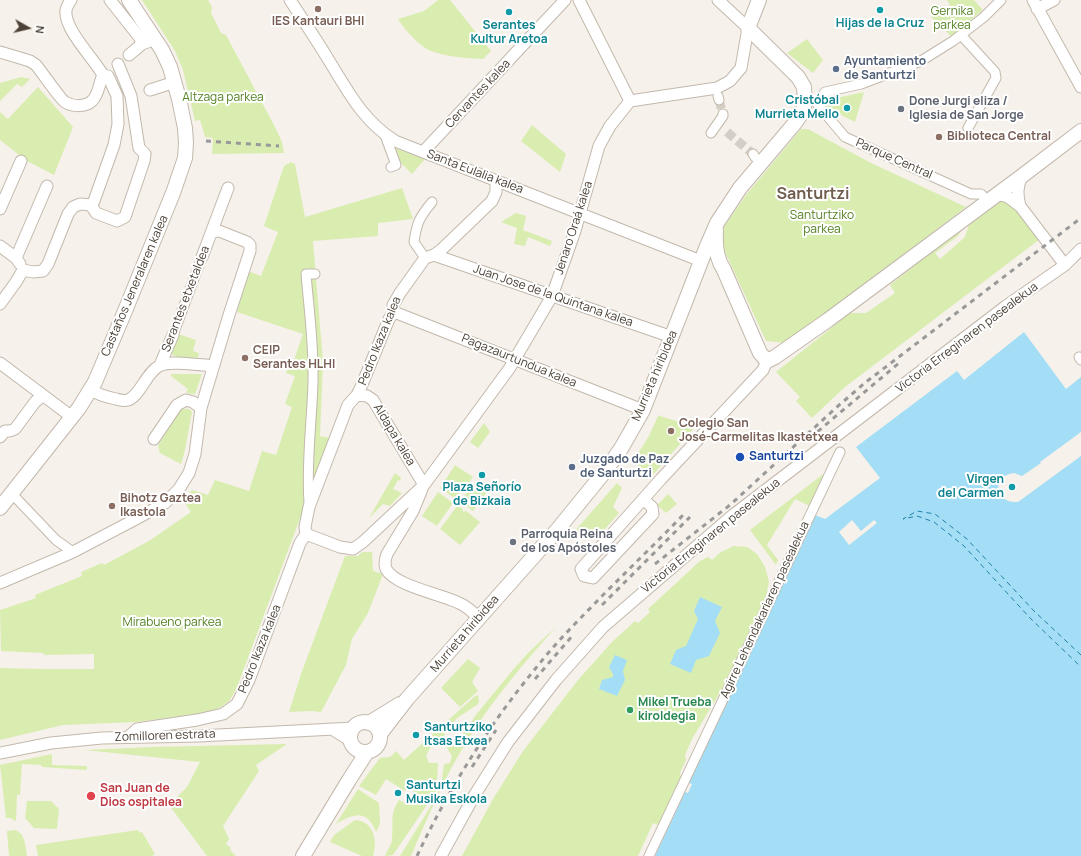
<!DOCTYPE html>
<meta charset="utf-8">
<style>
body{margin:0}
#map{position:relative;width:1081px;height:856px;overflow:hidden;background:#f6f1ea;font-family:Manrope,sans-serif}
canvas{display:block}
.north{position:absolute;left:8px;top:8px;width:40px;height:40px;-webkit-text-stroke:3px #fff;paint-order:stroke;rotate:98deg;font-size:11px;font-weight:700;line-height:16px;text-align:center;color:#4b4137}
.north::after{content:'';display:block;margin:auto;width:14px;height:18px;background:#4b4137;clip-path:polygon(50% 0,100% 100%,50% 72%,0 100%)}
</style>
<div id="map">
<canvas width="1081" height="856"></canvas>
<div class="north">N</div>
</div>
<script>
const g = document.querySelector('canvas').getContext('2d');
g.lineJoin = 'round';
function fillPath(path, color) {
  g.fillStyle = color;
  g.fill(path, 'evenodd');
}
function trace(path, color, width, dash) {
  g.strokeStyle = color;
  g.lineWidth = width;
  g.lineCap = dash ? 'butt' : 'round';
  g.setLineDash(dash || []);
  g.stroke(path);
}
function label(font, color, halo, rows, align = 'center') {
  g.font = font + ' Manrope,sans-serif';
  g.lineWidth = 4;
  g.setLineDash([]);
  g.textBaseline = 'middle';
  g.strokeStyle = halo;
  g.fillStyle = color;
  for (const [text, x, y, turn = 0] of rows) {
    g.save();
    g.translate(x, y);
    g.rotate((+turn || 0) * Math.PI / 180);
    g.textAlign = isNaN(turn) ? turn : align;
    if (halo) g.strokeText(text, 0, 0);
    g.fillText(text, 0, 0);
    g.restore();
  }
}
fillPath(new Path2D(`
 M142 0H208L212 7 211 13 221 33 226 35 275 127 282 142 284 153 212 154 213 138 205 137 200 120 195 121 183 70 175 51Z
 M438 0H450L491 51 483 59C466 58 449 57 434 52 420 48 406 31 398 19L424 11Z
 M947 0H974L983 10 951 36 931 17 950 5Z
 M807 39 823 60 813 73 787 53Z
 M21 77 30 79 22 87 17 84 0 101V83Z
 M38 87 73 127 54 175 27 161 0 140V112L8 119Z
 M864 92 855 122 831 110 828 107V102L832 99Z
 M532 125 566 154 560 172 521 141Z
 M801 129H808L871 163 966 207 787 343 766 341 725 252 722 235 724 227 746 195Z
 M392 147 425 159 412 174 401 163Z
 M291 162 295 164 305 217 402 188 413 219 378 223V236L313 241 323 362 320 436 330 438 236 690 229 701 221 707 205 713 136 722 63 725 0 740V668L44 669H94V654L44 655 43 653 1 651 0 610 36 598 35 595 82 576 81 572 102 563 104 565 149 541 191 512 183 500 192 490 208 495 215 480 249 491 262 451 276 455 292 407 285 404 295 376 286 373 291 359 294 360 303 334 237 312 248 271 261 276 278 232 264 226 284 166Z
 M998 200 1011 203 1040 239 845 387 812 418 796 401 800 397 776 372 850 313H866L895 293 890 285 962 228 958 236 935 253 940 259 965 237 970 221Z
 M516 213 526 216 523 230 552 241 550 246 528 237 525 246 514 244 517 228 501 222Z
 M178 334 196 340 193 351 199 353 198 358C189 358 175 360 170 352Z
 M171 374H202L195 394 186 393 188 389 171 376Z
 M179 409H189L192 412 185 450 181 464 160 453 158 446Z
 M657 415 695 427 651 477 633 461 649 436 658 416Z
 M484 423 490 432 478 448 470 442Z
 M455 465 473 477 467 485 459 487 460 495 457 500 440 488Z
 M826 472 810 506 795 499 767 545 778 560 776 565 750 530Z
 M395 473 401 478 400 481 398 480 393 489 402 493 390 506 383 504 369 518Z
 M485 482 486 493 473 511 460 502 473 484Z
 M617 483 622 488 613 507 619 513 598 537 589 529 574 532Z
 M438 492 453 503 437 526 422 516Z
 M668 494 677 504 666 513 657 505Z
 M457 506 463 509V512L466 511 480 522 460 545 440 529Z
 M734 546 747 547 757 554 765 567 769 582 766 596 722 689 692 739 685 755 686 760 680 773 681 778 658 825 653 823 638 856H462L493 799 523 751 578 680 612 642 635 621 638 623 650 612 648 609 700 561 708 557 712 560 721 552Z
 M362 552H372L373 571 383 574 368 613 352 639 346 665 321 712 311 711 289 712 301 674 345 556H358Z
 M556 627C522 665 490 703 464 746 443 780 427 819 411 856H400L434 801 441 786 444 764 450 763 452 756 447 748 466 731 475 716 511 672 529 652Z
 M468 659 480 668 472 682 478 691 460 707 441 688Z
 M478 695 479 702 477 705 457 718 446 732 439 744 431 746 426 756 429 763H438L437 781 435 793 393 855 385 856C387 850 392 845 392 838 394 821 389 816 399 800L406 804 414 791 407 787 405 791 386 779 376 795 359 786 380 758 390 757 396 751 404 760 475 696Z
 M287 744 256 765 259 771 223 826 229 839 226 844 231 848 230 850 236 856H207L169 805 187 787 200 762 85 750 152 747Z
 M52 754V765L87 766V770L42 767 41 765 22 764 20 795H17L16 821 10 818H6L0 765Z
 M358 789 379 803 380 824 376 832C367 809 354 813 336 824Z
 M27 801H51L59 809 57 829 34 828 25 818Z
 M355 820C374 821 378 841 373 856H362L330 842 334 835Z
 M15 830C25 833 26 847 27 856H9L7 831Z
 M138 830 140 833 142 832 155 854 152 856H38L36 845Z`), '#d9edb0');
fillPath(new Path2D(`
 M1024 332 1066 389 1081 377V432L1040 462 1041 463 1022 476 1014 473C990 476 995 504 1018 502L1081 456V856H655L685 792 688 793 692 784 689 783 815 515 825 519 880 478 856 447 957 371 964 380Z
 M700 597 722 607 715 621 720 633 709 656 696 660 691 673 670 664 676 650 686 646 698 619 694 611Z
 M615 655 627 660 623 671 625 680 617 696 599 689 602 680 613 677V674L609 667Z`), '#a3def6');
fillPath(new Path2D(`
 M852 520 861 531 874 520 877 523 849 545 839 532Z`), '#f6f1ea');
trace(new Path2D(`
 M1081 655 1034 611 967 539 935 514 917 511 903 519 917 516 934 522 964 546 1030 618 1081 667`), '#247fa6', 1, [5, 4]);
trace(new Path2D(`
 M719 100 723 114
 M727 132 753 154`), '#d4cec6', 9, [9, 4.5]);
const pedestrian = new Path2D(`
 M961 35 995 72 996 78 968 128
 M718 96 719 100
 M711 133 723 116V114
 M385 135 396 165 391 167
 M753 154 755 157
 M983 196 981 194H971L845 137 818 105 825 92 861 84 921 61 953 41 984 17 1001 0
 M425 258 414 242C417 222 419 218 432 202
 M173 335 202 257
 M1079 357 1081 360
 M16 498 56 540 73 552
 M309 503C306 462 312 421 313 381 314 345 309 310 306 274H315
 M649 856 840 452`);
const minor = new Path2D(`
 M71 0C69 3 66 8 66 11 64 29 94 59 103 75
 M110 0 140 38 142 44 156 39
 M290 0C303 20 316 39 328 59 348 91 362 120 395 141L701 261
 M579 0 630 101
 M1033 0 1081 87
 M1037 9 1054 0
 M0 52 30 61 36 65C42 72 60 99 65 102 73 107 85 107 92 101 99 94 99 83 103 75
 M129 55 142 44
 M150 90 175 82
 M423 152 565 0
 M996 194 1008 197 1020 206 1065 265
 M91 205 96 213 117 221 125 217 144 161 145 154 139 148 131 96 118 64
 M91 205 94 201 114 145 118 124 117 96 108 76 103 75
 M1020 206C1017 194 1017 187 1022 176
 M0 209 21 161
 M0 246 16 258 20 264
 M434 255 672 337
 M202 257 228 188
 M16 258 47 186
 M23 270 33 272 43 271 48 264 68 214 73 207 80 204 91 205
 M0 304 16 282 23 270
 M394 312 643 410
 M394 312 393 305 400 293 425 258 434 255 441 250 492 201 496 192V181
 M0 363 72 417
 M160 365 173 335
 M90 389C98 395 106 397 116 399 119 400 124 401 128 400 140 396 146 373 159 366 169 360 195 365 207 365L212 369
 M357 395 367 396 373 400 424 485
 M0 437 5 431H10L15 429 35 402 43 395
 M154 439 177 405 186 400 193 402 201 408
 M422 489 413 511 387 554C385 559 384 563 386 569 395 586 441 594 459 603 466 606 473 612 478 618
 M643 499 652 507 653 514 593 578 584 576 581 569 661 479 763 370 767 361
 M306 534 340 547 353 549 363 542 424 485 509 369 552 296 575 231 599 146 610 126 630 101 717 88 730 81 741 68 748 28 718 0
 M0 583 73 552 134 520 165 503 179 489 189 473 195 454 201 408 229 315 250 251V245L247 242 219 231 212 232
 M332 729 351 741
 M128 737 137 729 197 720 223 714 237 704 249 680 300 543 306 534 305 527 309 507 348 405 357 395 361 387 389 319 394 312
 M0 753 51 743 102 738 199 736 354 728
 M441 856 474 796 508 742 556 680 603 627 733 515 1006 306 1065 265 1081 249`);
const tertiary = new Path2D(`
 M716 231C715 245 716 258 724 270L760 353 767 361 775 357 828 320 1022 176 1081 131
 M0 508 79 408 95 382 125 311 173 193 185 158 186 143 185 128 179 99 170 67 162 50 129 0
 M350 737a15 15 0 1 1 30 0a15 15 0 1 1-30 0Z
 M369 723 400 704
 M380 734 407 699 558 529 606 470 622 447 643 410 707 246 717 223 740 188 795 123 802 113 805 103 804 87 798 77 748 28 759 0
 M303 856 349 780 367 752`);
trace(pedestrian, '#c3b8ac', 11);
trace(minor, '#c3b8ac', 13);
trace(tertiary, '#c3b8ac', 16);
trace(pedestrian, '#fff', 9);
trace(minor, '#fff', 11);
trace(tertiary, '#fff', 14);
trace(new Path2D(`
 M206 141 279 146
 M810 438 899 363
 M655 564 730 505 838 406 866 382 1081 218
 M602 605 690 517
 M535 679 573 635
 M472 767 496 730
 M417 856C450 786 491 722 540 663 559 639 581 618 602 596 630 568 658 541 685 513`), '#999', 3, [5, 5]);
for (const [x, y, r, color] of [
 [318,9,4,"#8d6e63"],
 [880,10,4,"#0f9aa8"],
 [509,12,4,"#0f9aa8"],
 [836,69,4,"#5c6f8a"],
 [847,108,4,"#0f9aa8"],
 [901,109,4,"#6b7280"],
 [939,137,4,"#8d6e63"],
 [245,358,4,"#8d6e63"],
 [671,431,4,"#8d6e63"],
 [740,457,5,"#1a4fb4"],
 [572,467,4,"#5c6f8a"],
 [482,475,4,"#0f9aa8"],
 [1012,487,4,"#0f9aa8"],
 [112,506,4,"#8d6e63"],
 [513,542,4,"#6b7280"],
 [630,710,4,"#2e9e5b"],
 [416,735,4,"#0f9aa8"],
 [398,793,4,"#0f9aa8"],
 [91,796,5,"#e0444e"]
]) {
  const dot = new Path2D();
  dot.arc(x, y, r, 0, 2 * Math.PI);
  g.fillStyle = color;
  g.fill(dot);
  trace(dot, '#fff', 1.5);
}
label('12px', '#548225', '#fff', [
 ["Gernika",952,12],
 ["parkea",952,26],
 ["Altzaga parkea",223,98],
 ["Santurtziko",822,216],
 ["parkea",822,230],
 ["Mirabueno parkea",172,623]
]);
label('bold 12px', '#785e54', '#fff', [
 ["IES Kantauri BHI",318,22,"center"],
 ["Biblioteca Central",947,137],
 ["CEIP",253,351],
 ["Serantes HLHI",253,365],
 ["Colegio San",679,424],
 ["José-Carmelitas Ikastetxea",679,438],
 ["Bihotz Gaztea",120,499],
 ["Ikastola",120,513]
], 'left');
label('bold 12px', '#0d838f', '#fff', [
 ["Hijas de la Cruz",880,24],
 ["Serantes",509,26],
 ["Kultur Aretoa",509,40],
 ["Cristóbal",839,101,"right"],
 ["Murrieta Mello",839,115,"right"],
 ["Virgen",1004,480,"right"],
 ["del Carmen",1004,494,"right"],
 ["Plaza Señorío",482,488],
 ["de Bizkaia",482,502],
 ["Santurtziko",424,728,"left"],
 ["Itsas Etxea",424,742,"left"],
 ["Santurtzi",406,786,"left"],
 ["Musika Eskola",406,800,"left"]
]);
label('bold 12px', '#4e5e75', '#fff', [
 ["Ayuntamiento",844,62],
 ["de Santurtzi",844,76],
 ["Juzgado de Paz",580,460],
 ["de Santurtzi",580,474]
], 'left');
label('12px', '#4b4137', '#fff', [
 ["Cervantes kalea",478,94,-47],
 ["Parque Central",894,159,24],
 ["Santa Eulalia kalea",475,172,21],
 ["Jenaro Oraá kalea",574,228,-72],
 ["Castaños Jeneralaren kalea",135,286,-67],
 ["Juan Jose de la Quintana kalea",553,296,19],
 ["Serantes etxetaldea",186,299,-69],
 ["Victoria Erreginaren pasealekua",967,338,-37],
 ["Pedro Ikaza kalea",380,341,-68],
 ["Pagazaurtundua kalea",519,361,22],
 ["Murrieta hiribidea",655,376,-67],
 ["Aldapa kalea",394,435,59],
 ["Victoria Erreginaren pasealekua",711,536,-39],
 ["Agirre Lehendakariaren pasealekua",765,610,-65],
 ["Murrieta hiribidea",465,634,-49],
 ["Pedro Ikaza kalea",260,649,-68],
 ["Zomilloren estrata",165,736,-2]
]);
label('bold 12px', '#5b616d', '#fff', [
 ["Done Jurgi eliza /",909,102],
 ["Iglesia de San Jorge",909,116],
 ["Parroquia Reina",521,535],
 ["de los Apóstoles",521,549]
], 'left');
label('bold 12px', '#164399', '#fff', [
 ["Santurtzi",749,457]
], 'left');
label('bold 12px', '#27864d', '#fff', [
 ["Mikel Trueba",638,703],
 ["kiroldegia",638,717]
], 'left');
label('bold 12px', '#be3a42', '#fff', [
 ["San Juan de",100,789],
 ["Dios ospitalea",100,803]
], 'left');
label('bold 16px', '#6f5d4d', '#fff', [
 ["Santurtzi",813,195]
]);
</script>
